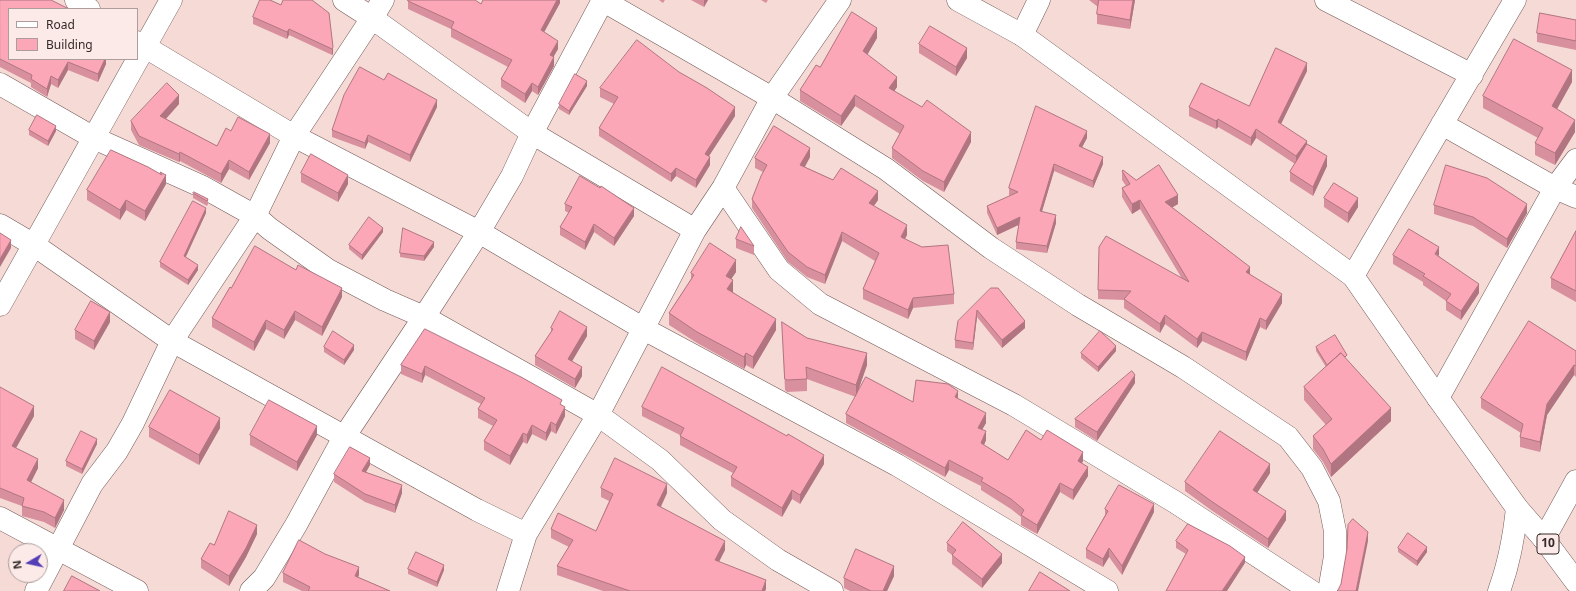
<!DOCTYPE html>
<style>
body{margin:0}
#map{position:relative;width:1576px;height:591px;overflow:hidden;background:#f6dad6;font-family:"Noto Sans",sans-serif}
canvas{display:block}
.legend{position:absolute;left:8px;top:8px;width:130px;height:52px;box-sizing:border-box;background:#fbeae8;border:1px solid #ac9d9c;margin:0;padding:5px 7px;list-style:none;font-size:12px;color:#352a29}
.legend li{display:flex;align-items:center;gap:8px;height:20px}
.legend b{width:20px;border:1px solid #ac9d9c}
.north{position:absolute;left:8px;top:543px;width:40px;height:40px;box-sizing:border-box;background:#fbeae8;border:1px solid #ac9d9c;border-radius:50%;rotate:261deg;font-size:11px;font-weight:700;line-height:16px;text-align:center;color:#352a29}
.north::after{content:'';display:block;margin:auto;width:14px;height:18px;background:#543eb6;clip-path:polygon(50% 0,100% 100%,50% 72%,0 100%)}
</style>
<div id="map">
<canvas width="1576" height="591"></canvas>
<ul class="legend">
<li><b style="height:5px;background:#fff"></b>Road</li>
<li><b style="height:11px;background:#fba7b8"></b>Building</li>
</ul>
<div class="north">N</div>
</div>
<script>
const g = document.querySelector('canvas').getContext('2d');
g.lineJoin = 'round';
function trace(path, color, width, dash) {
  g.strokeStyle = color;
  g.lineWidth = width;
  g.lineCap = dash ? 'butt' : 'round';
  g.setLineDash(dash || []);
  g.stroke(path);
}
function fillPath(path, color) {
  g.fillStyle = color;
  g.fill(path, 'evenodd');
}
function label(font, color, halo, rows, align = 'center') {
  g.font = font + ' "Noto Sans",sans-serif';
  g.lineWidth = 3.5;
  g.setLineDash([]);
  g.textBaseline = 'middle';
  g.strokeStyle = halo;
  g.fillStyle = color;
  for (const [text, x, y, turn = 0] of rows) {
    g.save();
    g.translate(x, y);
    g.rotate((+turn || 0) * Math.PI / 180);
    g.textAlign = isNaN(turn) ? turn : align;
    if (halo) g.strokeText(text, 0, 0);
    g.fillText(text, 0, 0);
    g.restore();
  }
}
const street = new Path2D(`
 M76 0 89 9
 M344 0 372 18 532 133 695 230
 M602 0 772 98 886 169 991 248 1078 305 1183 367 1288 437 1312 468 1329 501 1335 531V556L1329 591
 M1326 0 1472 75
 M1022 35 1039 0
 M137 42 294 136 479 232 644 329 897 465 1107 591
 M0 84 94 138 203 187 255 216 270 229 328 270 385 300 424 317 598 415 660 460 722 520 778 560 832 591
 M1442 124 1555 188 1576 197
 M723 188 779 270 820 304 1014 405 1175 502 1311 591
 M0 225 34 245 172 341 477 510 526 534
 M1353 276 1515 0
 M0 305 171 0
 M1438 398 1555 188 1576 160
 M0 518 137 591
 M1544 539 1576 481
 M36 591 92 484 117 451 133 423 172 341 255 216 294 136 372 18 383 0
 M251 591 264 578 296 525 344 437 424 317 479 232 512 176 532 133 603 0
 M508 591 526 534 598 415 695 230 723 188 772 98 840 0
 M1499 591C1509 564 1514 537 1517 508`);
const highway = new Path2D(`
 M958 0 1022 35 1353 276 1438 398 1517 508 1544 539 1576 582`);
trace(street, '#725a57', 23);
trace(highway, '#725a57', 23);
trace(street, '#fff', 22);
trace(highway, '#fff', 22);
fillPath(new Path2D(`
 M0 0 9 9 106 59V64L98 82 68 70 58 88 51 84 47 97 31 87V83L0 67Z
 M560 0V3L544 32 558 49 553 57 554 66 538 95 532 91 525 103 501 87V79L508 67 451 37V29L408 9V1L481 4Z
 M659 0H665L663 3Z
 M691 0H708L704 7Z
 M761 0H768L766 3Z
 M1089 0H1135L1130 29 1097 24V14L1098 7Z
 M281 5 329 13 333 54 332 55 289 35 287 39 253 24V17Z
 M1576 20V50L1537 42V33Z
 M877 38 867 55 897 87 894 91 971 142 944 192 923 181 892 158V148L900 134 855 106 841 126 800 101V90L820 67Z
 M919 44 967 58 956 76 919 53Z
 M1307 71 1281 124 1307 145 1327 166 1313 196 1290 181V172L1295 164 1256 138 1251 146 1218 127 1216 129 1189 116V107L1249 106Z
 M384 80 437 107 410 162 368 142 365 149 332 137V130Z
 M1572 82 1557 109 1575 132 1555 165 1535 155V143L1538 138 1483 108V96Z
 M587 86 569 115 559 109V104Z
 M600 88 735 116 709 156 710 165 696 188 676 176 671 182 599 136V128L614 104 600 97Z
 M179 104 166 119 217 146 231 131 270 143 249 180 229 169 221 183 180 161 179 162 139 145 131 130V121Z
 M29 130 56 131 48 146 29 135Z
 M1087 138 1082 147 1103 164 1093 188 1054 171 1042 211 1056 223 1047 253 1016 249V242L1019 225 997 235 987 213V206L1010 196 1009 195V188Z
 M810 157 805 167 878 200 874 206 907 235 905 239 954 294V304L913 308 908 319 863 299V289L875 261 842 241 825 284 807 277 788 262 752 208V199L763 172 755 168V158Z
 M1122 171 1136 180 1178 204 1172 207 1250 274 1282 303 1266 330 1260 327 1246 361 1202 341 1197 348 1165 324 1160 333 1124 308V300L1098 299V290L1181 277 1140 209 1132 214 1122 197V188L1126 186 1122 180Z
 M160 172 166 184 145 221 126 210 120 220 87 200V190L160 174Z
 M301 173 348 184 338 202 301 182Z
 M193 193 208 199V204L207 206 193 198Z
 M1324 198 1358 207 1348 223 1324 207Z
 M565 204 634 216 614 246 594 232 585 250 560 235V227L569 213 565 211Z
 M1434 205 1527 213 1507 248 1473 226 1434 214Z
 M206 213 185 257 198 270 188 285 160 267V262Z
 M1576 231V302L1551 288V278Z
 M383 232 362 260 349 249V245Z
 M736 239 754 246V255L736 248Z
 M434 247 424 261 400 257V253Z
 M1393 255 1439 256 1479 293 1461 320 1446 310V301L1423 285V282L1393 264Z
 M736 272 731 279 733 292 776 330 753 369 746 365 744 369 697 343 669 325V313L691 279V273Z
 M231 288 342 297 322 336 295 320 284 339 266 329 254 351 212 327V318Z
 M991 288 1025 328 1002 348 977 317 973 350 955 348V340Z
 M110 322 94 350 75 339V330Z
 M782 322 807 338 867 365 856 396 913 402 958 399 986 423 982 429 986 440 984 445 1008 460 1041 440 1083 461 1082 463 1088 476 1073 500 1060 492 1037 534 1021 525V517L1011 509 981 490V486L949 470 945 477 846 423V414L856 397 807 379V391L787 392 785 390Z
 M551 328 587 336 572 361 582 376 575 388 535 365V356L551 332Z
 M425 329 562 406 565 416 556 434 551 431 546 441 532 434 527 444 523 442 510 465 484 450V441L493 426 478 418V409L481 404 425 375 422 383 401 374V365Z
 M324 347 354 350 344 365 324 352Z
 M1316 347 1347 360 1391 421 1331 477 1323 462 1313 449V436L1326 425 1304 400V387L1326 367 1316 351Z
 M1116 351 1098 372 1081 358V353Z
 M1576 351V377L1574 375 1547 415 1540 452 1520 447V437L1521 433 1481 408V398Z
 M1135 383 1097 441 1075 427V419Z
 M0 387 34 416 16 448 38 468 31 482 64 510 55 528 44 522 22 516V506L0 498Z
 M642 407 824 464 800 504 792 499 782 517 731 486V477L733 473 680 445V435L642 416Z
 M149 427 220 428 199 465 149 437Z
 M250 435H317L297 471 250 445Z
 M97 444 82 474 66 466V461Z
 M370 465 366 472 402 493 395 513 365 502 334 482V474Z
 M1270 473 1257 493 1286 520 1268 548 1211 510 1185 491V482Z
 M601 488 667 493 661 507 725 550 719 562 766 589 765 591H603L557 575V566L569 547 551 538V529L596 531 609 501 601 497Z
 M1105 509 1154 512 1122 575 1109 557 1103 567 1086 558V549L1105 515Z
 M257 534 246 557 229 586 201 568V559L214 545Z
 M1176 541 1245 563 1186 554 1176 548Z
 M947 543 1002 563 982 588 952 564V555L947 551Z
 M1398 548 1427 552 1417 566 1398 552Z
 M408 569 444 570 437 587 408 574Z
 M283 573 359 575 358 577 390 591H302L283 582Z
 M894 576 887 591H850L844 588V578Z`), '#d8909e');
fillPath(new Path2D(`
 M557 0H560V3L541 38V30Z
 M704 0H708L704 7Z
 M1133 0H1135L1130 29V20Z
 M877 28V38L863 62V51Z
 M289 29V35L287 39V32Z
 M558 41V49L550 63V55Z
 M333 47V54L332 55V49Z
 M967 48V58L956 76V67Z
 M554 57V66L538 95V87Z
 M105 59H106V64L98 82V74Z
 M68 62V70L58 88V80Z
 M1307 63V71L1278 130V122Z
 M1572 70V82L1552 118V106Z
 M51 76V84L47 97V89Z
 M897 77V87L889 99V88Z
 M587 81V86L569 115V111Z
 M532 83V91L525 103V94Z
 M179 95V104L160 125V116Z
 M855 95V106L841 126V116Z
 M437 100V107L410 162V155Z
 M735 107V116L705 162V154Z
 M1218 119V127L1216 129V121Z
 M1575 120V132L1555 165V153Z
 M56 126V131L48 146V141Z
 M1256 129V138L1251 146V138Z
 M1087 131V138L1079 153V146Z
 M971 132V142L944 192V182Z
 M270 134V143L249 180V172Z
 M368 135V142L365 149V143Z
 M1307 141V149L1296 165V156Z
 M810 148V157L800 175V165Z
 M180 152V161L179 162V154Z
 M1327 156V166L1313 196V187Z
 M710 157V165L696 188V180Z
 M1103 157V164L1093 188V181Z
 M229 160V169L221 183V174Z
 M1054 164V171L1040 218V211Z
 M676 168V176L671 182V174Z
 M166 175V184L145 221V211Z
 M348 175V184L338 202V193Z
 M878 191V200L869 212V203Z
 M1178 195V204L1165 212V202Z
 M1358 198V207L1348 223V213Z
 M126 200V210L120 220V210Z
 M1140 200V209L1132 214V204Z
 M1527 204V213L1507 248V239Z
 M206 208V213L184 261V256Z
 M634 208V216L614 246V238Z
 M1056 215V223L1047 253V246Z
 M1020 217V224L997 235V228Z
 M594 224V232L585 250V242Z
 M907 225V235L901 246V237Z
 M383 228V232L362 260V255Z
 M842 232V241L825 284V275Z
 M11 240V248L0 267V259Z
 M434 242V247L424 261V256Z
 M1439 247V256L1435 254Z
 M736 260V272L726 287V276Z
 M198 265V270L188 285V280Z
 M1250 267V276L1246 272Z
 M733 280V292L727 301V289Z
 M1479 284V293L1461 320V311Z
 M342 288V297L322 336V327Z
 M1282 294V303L1266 330V321Z
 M913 298V308L908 319V310Z
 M977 310V317L973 350V343Z
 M295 311V320L284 339V330Z
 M110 312V322L94 350V341Z
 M1165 315V324L1160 333V324Z
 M1260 318V327L1246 361V352Z
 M776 319V330L753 369V357Z
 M266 320V329L254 351V342Z
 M1025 321V328L1002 348V340Z
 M587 327V336L568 368V359Z
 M1202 332V341L1197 348V339Z
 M354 345V350L344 365V360Z
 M1116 346V351L1098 372V367Z
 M746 353V365L744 369V357Z
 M867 353V365L856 397V385Z
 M1574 365V375L1547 415 1540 452V442L1547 404Z
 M425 366V375L422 383V374Z
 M582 367V376L575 388V379Z
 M1135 375V383L1097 441V432Z
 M958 391V401L955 397Z
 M34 406V416L12 455V446Z
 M565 407V416L556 434V425Z
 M1391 408V421L1331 477V464Z
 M986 413V423L978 437V428Z
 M220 418V428L199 465V455Z
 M551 422V431L546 441V433Z
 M532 425V434L527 444V435Z
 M317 426V435L297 471V462Z
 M986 431V440L981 452V443Z
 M523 433V442L510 465V456Z
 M97 439V444L82 474V469Z
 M1083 452V461L1078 470V461Z
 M824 455V464L800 504V495Z
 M370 458V465L362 479V471Z
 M38 459V468L27 490V480Z
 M949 460V470L945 477V468Z
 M1270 464V473L1253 499V490Z
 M1088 467V476L1073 500V490Z
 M1060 483V492L1037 534V525Z
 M667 484V493L657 514V505Z
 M402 485V493L395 513V505Z
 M792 490V499L782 517V508Z
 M64 500V510L55 528V518Z
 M1154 504V512L1122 575V566Z
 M1286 511V520L1268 548V539Z
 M257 525V534L246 557 229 586V576Z
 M1368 532V541L1358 591H1356Z
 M725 541V550L715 569V560Z
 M1427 547V552L1417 566V561Z
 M1109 548V557L1103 567V559Z
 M1002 554V563L982 588V579Z
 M1245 557V563L1227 591H1222Z
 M444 565V570L437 587V582Z
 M894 566V576L887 591H883Z
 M359 567V575L355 584V576Z
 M766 580V589L765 591H762Z`), '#b07581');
const building = new Path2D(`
 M0 0H51L69 9H9V59H105L98 74 68 62 58 80 51 76 47 89 31 79 32 75 0 59Z
 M260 0H270L281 5 283 0H312L329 13 333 47 332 49 289 29 287 32 253 17Z
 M408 0H475L481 4 483 0H557L541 30 558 41 550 55 554 57 538 87 532 83 525 94 501 79 512 60 451 28 454 22 408 1Z
 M1099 0H1133L1130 20 1097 14Z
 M852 12 877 28 863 51 897 77 889 88 922 107 927 100 971 132 944 182 923 171 892 148 904 126 855 95 841 116 800 90 816 65 820 67Z
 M1540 13 1576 20V41L1537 33Z
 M930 26 967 48 956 67 919 44Z
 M1514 39 1572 70 1552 106 1575 120 1555 153 1535 143 1543 128 1483 96Z
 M637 40 679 72 707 88 735 107 705 154 710 157 696 180 676 168 671 174 599 128 618 97 600 88Z
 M1276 48 1307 63 1278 122 1307 141 1296 156 1256 129 1251 138 1218 119 1216 121 1189 107 1201 83 1249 106Z
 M360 67 384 80 388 73 437 100 410 155 368 135 365 143 332 130 344 95Z
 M575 74 587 81 569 111 559 104Z
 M167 83 179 95 160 116 217 146 226 128 231 131 238 117 270 134 249 172 229 160 221 174 180 152 179 154 139 136 131 121Z
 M1036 106 1087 131 1079 146 1103 157 1093 181 1054 164 1040 211 1056 215 1047 246 1016 242 1020 217 997 228 987 206 1018 192 1009 188Z
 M37 115 56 126 48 141 29 130Z
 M774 126 810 148 800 165 833 180 841 168 878 191 869 203 907 225 901 237 922 247 948 245 954 294 913 298 908 310 863 289 879 253 842 232 825 275 807 267 788 252 752 199 761 176 767 165 755 158Z
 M1307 144 1327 156 1313 187 1290 172Z
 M111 150 148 167 162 175 160 172 166 175 145 211 126 200 120 210 87 190Z
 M311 154 348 175 338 193 301 173Z
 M1159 165 1178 195 1165 202 1250 267 1246 272 1282 294 1266 321 1260 318 1246 352 1202 332 1197 339 1165 315 1160 324 1124 299 1131 291 1098 290 1099 247 1106 236 1189 282 1140 200 1132 204 1122 188 1130 184 1122 171 1123 170 1136 180Z
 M1446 165 1487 178 1527 204 1507 239 1473 217 1434 205Z
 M580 176 600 188 601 186 634 208 614 238 594 224 585 242 560 227 572 207 565 204Z
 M1334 183 1358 198 1348 213 1324 198Z
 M194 192 208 199 207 201 193 193Z
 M193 201 206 208 184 256 198 265 188 280 160 262Z
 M369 217 383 228 362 255 349 245Z
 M741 227 754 246 736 239Z
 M403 228 434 242 424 256 400 253Z
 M1409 229 1439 247 1435 254 1479 284 1461 311 1446 301 1451 294 1423 276 1425 274 1393 255Z
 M1576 231V291L1551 278Z
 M0 233 11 240 0 259Z
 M710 243 736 260 726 276 733 280 727 289 776 319 753 357 746 353 744 357 697 332 669 313 694 275 691 273Z
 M255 246 296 270 298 265 342 288 322 327 295 311 284 330 266 320 254 342 212 318 230 287 231 288Z
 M991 288H998L1025 321 1002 340 977 310 973 343 955 340 958 321Z
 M91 301 110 312 94 341 75 330Z
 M560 311 587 327 568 359 582 367 575 379 535 356 553 329 551 328Z
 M1529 321 1576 351V366L1574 365 1547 404 1540 442 1520 437 1523 424 1481 398Z
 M782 322 807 338 867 353 856 385 806 367 807 379 787 380 785 379Z
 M425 329 521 377 562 400 560 404 565 407 556 425 551 422 546 433 532 425 527 435 523 433 510 456 484 441 497 420 478 409 485 398 425 366 422 374 401 365Z
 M333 331 354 345 344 360 324 347Z
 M1100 331 1116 346 1098 367 1081 353Z
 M1335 335 1347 355 1345 357 1341 353 1327 365 1316 347Z
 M1341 353 1391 408 1331 464 1323 449 1313 436 1332 419 1304 387Z
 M662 367 787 436 788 434 824 455 800 495 792 490 782 508 731 477 737 467 680 436 684 428 642 407Z
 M1132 371 1135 375 1097 432 1075 419Z
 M866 377 913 402 916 380 948 384 958 391 955 397 986 413 978 428 986 431 981 443 1008 460 1026 430 1041 440 1047 430 1083 452 1078 461 1088 467 1073 490 1060 483 1037 525 1021 515 1024 510 1011 499 981 481 983 478 949 460 945 468 846 414Z
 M0 387 34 406 12 446 38 459 27 480 64 500 55 518 44 512 22 506 24 498 0 488Z
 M170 390 220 418 199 455 149 427Z
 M269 400 317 426 297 462 250 435Z
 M81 431 97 439 82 469 66 461Z
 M1220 431 1270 464 1253 490 1286 511 1268 539 1211 501 1185 482Z
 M350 447 370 458 362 471 402 485 395 505 365 494 334 474Z
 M615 458 667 484 657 505 725 541 715 560 766 580 762 591H630L557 566 573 540 551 529 558 513 596 531 613 494 601 488Z
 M1119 485 1154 504 1122 566 1109 548 1103 559 1086 549 1108 511 1105 509Z
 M229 511 257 525 246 548 229 576 201 559 210 543 214 545Z
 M1353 519 1368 532 1356 591H1337L1338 590 1341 584 1347 549 1348 525Z
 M963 522 1002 554 982 579 952 555 956 550 947 543Z
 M1188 524 1230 546 1245 557 1222 591H1166L1188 550 1176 541Z
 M1408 533 1427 547 1417 561 1398 548Z
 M299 540 325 554 359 567 355 576 390 591H308L310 587 283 573Z
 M856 549 894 566 883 591H871L844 578Z
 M416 552 444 565 437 582 408 569Z
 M1040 572 1070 591H1029Z
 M72 576 100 591H64Z`);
fillPath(building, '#fba7b8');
trace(building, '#b07581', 1);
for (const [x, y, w] of [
 [1548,544,22]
]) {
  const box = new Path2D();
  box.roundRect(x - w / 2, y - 10, w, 20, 3);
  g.fillStyle = '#fbeae8';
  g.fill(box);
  trace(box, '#352a29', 1);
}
label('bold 12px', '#352a29', null, [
 ["10",1548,544]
]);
</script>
